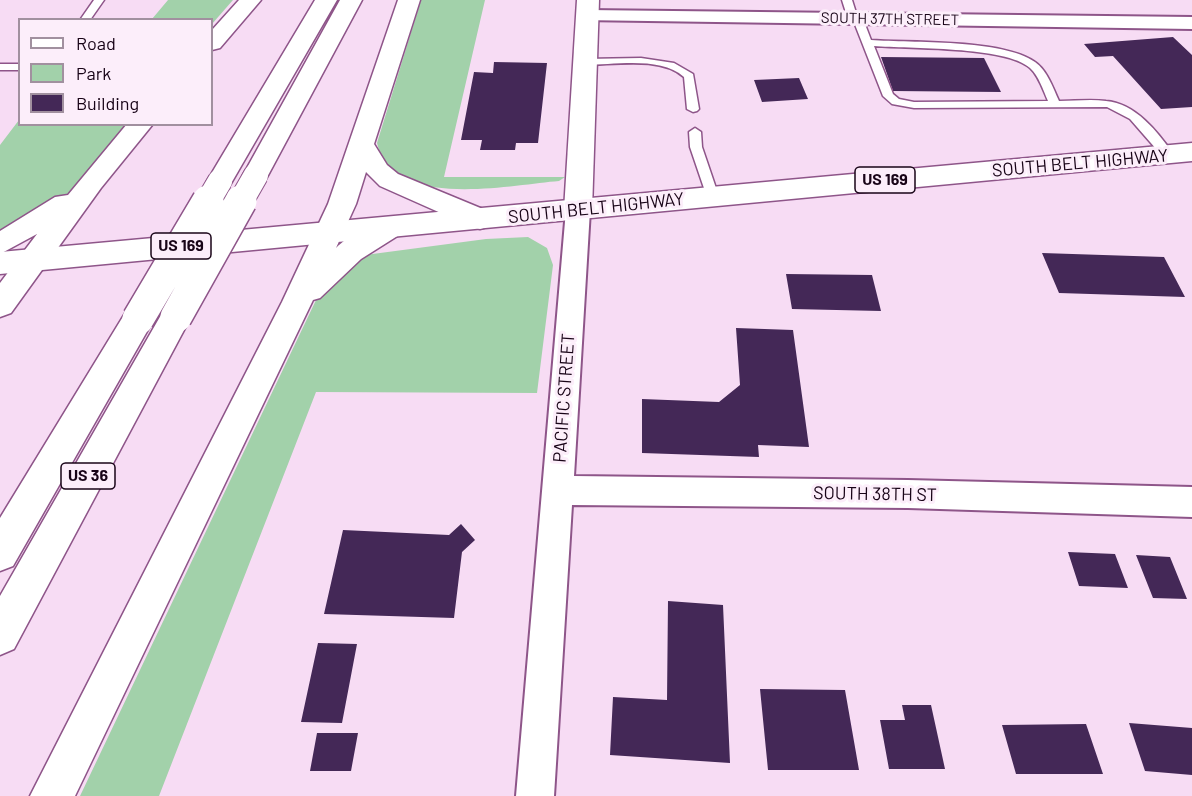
<!DOCTYPE html>
<style>
body{margin:0}
#map{position:relative;width:1192px;height:796px;overflow:hidden;background:#f7dcf4;font-family:Barlow,sans-serif}
canvas{display:block}
.legend{position:absolute;left:18px;top:18px;width:195px;height:108px;box-sizing:border-box;background:#fceefa;border:2px solid #a1909f;margin:0;padding:8px 10px;list-style:none;font-size:18px;color:#180417}
.legend li{display:flex;align-items:center;gap:12px;height:30px}
.legend b{width:30px;border:2px solid #a1909f}
</style>
<div id="map">
<canvas width="1192" height="796"></canvas>
<ul class="legend">
<li><b style="height:8px;background:#fff"></b>Road</li>
<li><b style="height:16px;background:#a2d1aa"></b>Park</li>
<li><b style="height:16px;background:#442857"></b>Building</li>
</ul>
</div>
<script>
const g = document.querySelector('canvas').getContext('2d');
g.lineJoin = 'round';
function fillPath(path, color) {
  g.fillStyle = color;
  g.fill(path, 'evenodd');
}
function trace(path, color, width, dash) {
  g.strokeStyle = color;
  g.lineWidth = width;
  g.lineCap = dash ? 'butt' : 'round';
  g.setLineDash(dash || []);
  g.stroke(path);
}
function label(font, color, halo, rows, align = 'center') {
  g.font = font + ' Barlow,sans-serif';
  g.lineWidth = 6;
  g.setLineDash([]);
  g.textBaseline = 'middle';
  g.strokeStyle = halo;
  g.fillStyle = color;
  for (const [text, x, y, turn = 0] of rows) {
    g.save();
    g.translate(x, y);
    g.rotate((+turn || 0) * Math.PI / 180);
    g.textAlign = isNaN(turn) ? turn : align;
    if (halo) g.strokeText(text, 0, 0);
    g.fillText(text, 0, 0);
    g.restore();
  }
}
fillPath(new Path2D(`
 M168 0H233L212 24V20L152 19Z
 M421 0H485L444 177H565L559 181C509 185 391 211 377 143Z
 M19 120 20 124 128 125 78 184 50 210 0 233V145Z
 M528 237 547 248 553 265 537 393 316 392 159 796H80L317 298 365 255 486 239Z`), '#a2d1aa');
fillPath(new Path2D(`
 M1173 37 1192 55V107L1161 109 1113 56 1095 57 1084 44Z
 M881 57 984 58 1001 92 893 91Z
 M494 62 547 63 538 143H516L515 150H480L482 140H461L474 72 493 73Z
 M799 78 808 99 762 102 754 80Z
 M1042 253 1164 257 1185 297 1059 293Z
 M786 274 872 275 881 311 792 309Z
 M736 328 793 330 809 447 758 445 759 457 642 453V399L719 402 740 385Z
 M461 524 475 540 462 552 454 618 324 614 343 530 449 535Z
 M1068 552 1115 554 1128 588 1079 586Z
 M1136 555 1170 557 1187 599 1153 598Z
 M668 601 723 605 730 763 610 755 613 697 667 700Z
 M318 643 357 644 342 723 301 722Z
 M760 689 845 690 859 770H768Z
 M902 705H931L945 769H889L880 720H905Z
 M1129 723 1192 728V775L1145 771Z
 M1086 724 1103 774H1016L1002 725Z
 M317 733H358L351 771H310Z`), '#442857');
const service = new Path2D(`
 M94 0H104L90 20H80Z
 M842 0H852L857 16 863 19 871 40C912 43 1003 39 1035 62 1047 70 1053 88 1059 101 1074 101 1091 99 1106 101 1135 103 1158 132 1174 155L1172 158H1164L1130 119 1107 107 914 108 892 104 883 96 854 22 848 19ZM874 46C908 49 1006 46 1030 68 1039 76 1043 90 1048 101L914 102 899 99 893 94Z
 M641 58 674 63 693 74 699 109 697 111 693 112 687 109 684 77C660 56 615 65 585 65L580 62 585 59Z
 M0 64H20V70H0Z
 M695 128 701 132 702 147 719 197 713 201 707 197 690 147 689 132Z`);
const minor = new Path2D(`
 M587 10 1192 17V29L580 20 578 16Z
 M578 202 586 204 590 210 574 476 908 480 1192 487V517L908 508 572 505 554 796H516L566 210 570 204Z`);
const tertiary = new Path2D(`
 M577 0H599L592 210 588 217 578 220 568 217 564 210Z`);
const primary = new Path2D(`
 M1192 143V161L0 274V252Z`);
const motorway = new Path2D(`
 M239 0H261L220 48 212 50V30Z
 M315 0H337L229 187 220 190 211 187 207 181Z
 M340 0H362L265 181 256 184 247 181 243 175Z
 M398 0H420L374 144 387 165 398 174 490 212 494 219 490 226 480 229 470 226 380 186 366 172 356 204 336 248C351 234 379 215 399 221L403 228 399 235 361 259 320 298 313 300 75 796H30L282 302 328 204Z
 M127 124H153L101 188 11 313 0 317V283L37 234 0 254V231L55 197 68 195Z
 M176 305 187 308 191 317 14 649 0 655V596L165 308Z
 M138 307 149 310 153 319 149 328 13 566 0 571V518L127 310Z`);
trace(service, '#8e5589', 3);
trace(minor, '#8e5589', 4);
trace(tertiary, '#8e5589', 3);
trace(primary, '#8e5589', 3);
trace(motorway, '#8e5589', 3);
fillPath(service, '#fff');
fillPath(minor, '#fff');
fillPath(tertiary, '#fff');
fillPath(primary, '#fff');
fillPath(motorway, '#fff');
const motorwayBridgeFar1 = new Path2D(`
 M207 203 220 181
 M240 203 256 175`);
const motorwayBridge = new Path2D(`
 M176 317 241 201
 M138 319 208 201`);
trace(motorwayBridgeFar1, '#8e5589', 26, []);
trace(motorwayBridge, '#8e5589', 34, []);
trace(motorwayBridgeFar1, '#fff', 24);
trace(motorwayBridge, '#fff', 31);
label('15px', '#180417', '#fceefa', [
 ["SOUTH 37TH STREET",890,19,1]
]);
for (const [x, y, w] of [
 [885,180,60],
 [181,246,60],
 [88,476,54]
]) {
  const box = new Path2D();
  box.roundRect(x - w / 2, y - 13, w, 26, 4.5);
  g.fillStyle = '#fceefa';
  g.fill(box);
  trace(box, '#180417', 1.5);
}
label('bold 16px', '#180417', null, [
 ["US 169",885,180],
 ["US 169",181,246],
 ["US 36",88,476]
]);
label('18px', '#180417', '#fceefa', [
 ["SOUTH BELT HIGHWAY",1080,163,-5],
 ["SOUTH BELT HIGHWAY",596,208,-6],
 ["PACIFIC STREET",564,398,-86],
 ["SOUTH 38TH ST",875,494,1]
]);
</script>
